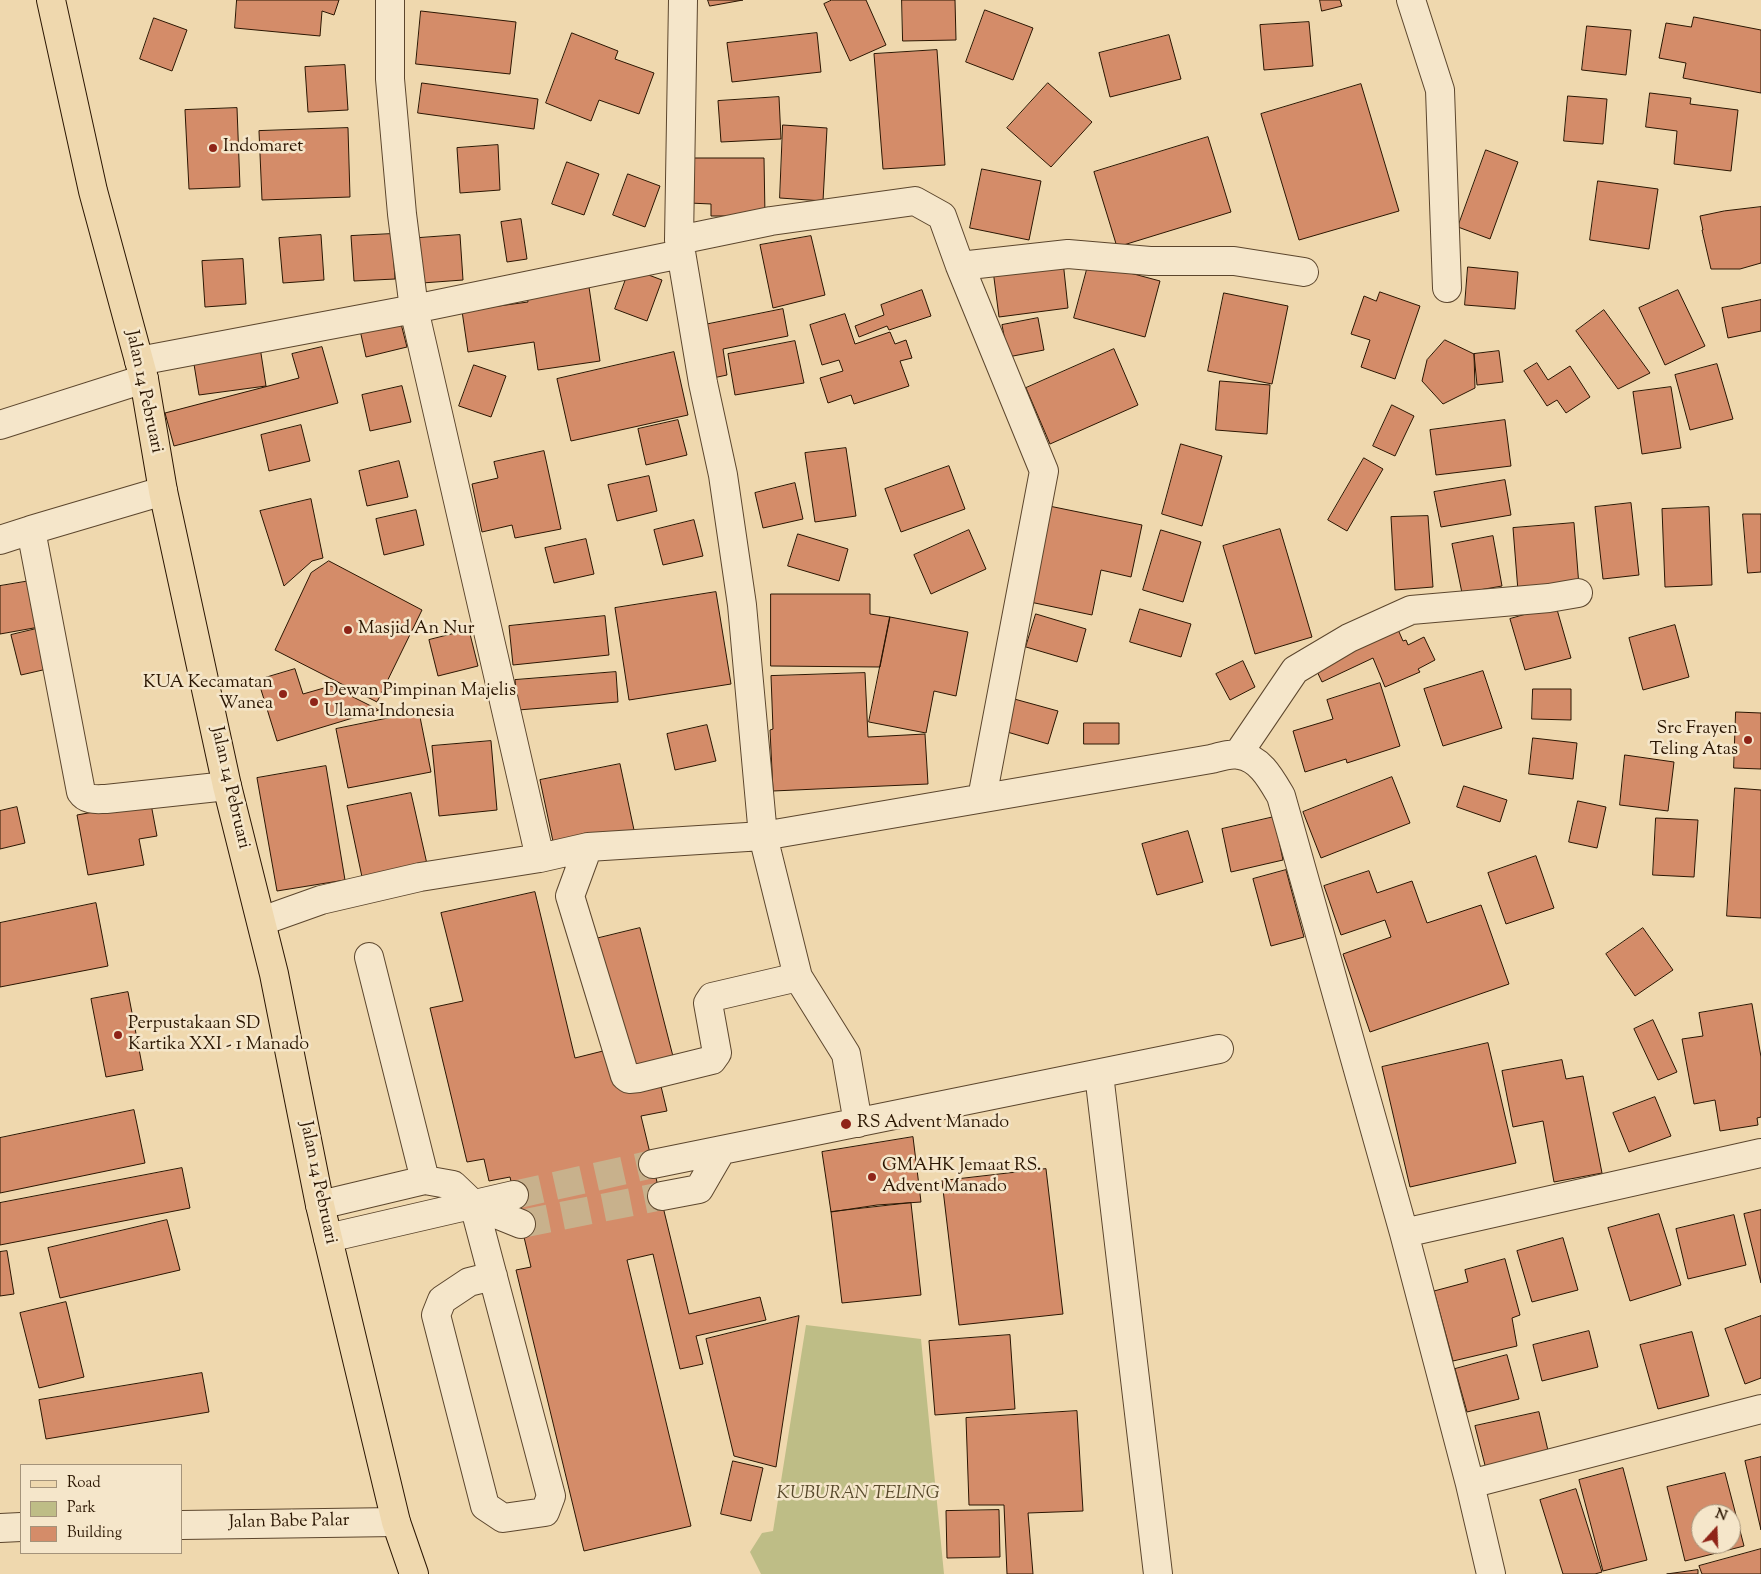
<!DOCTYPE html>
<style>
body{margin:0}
#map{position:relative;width:1761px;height:1574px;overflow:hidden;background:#efd8ae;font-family:"Sorts Mill Goudy",serif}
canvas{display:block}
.legend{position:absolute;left:20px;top:1464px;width:162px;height:90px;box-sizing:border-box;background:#f5e6ca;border:1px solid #a4937a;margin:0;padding:6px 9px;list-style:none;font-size:15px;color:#2b1602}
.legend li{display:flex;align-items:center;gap:10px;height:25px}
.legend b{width:25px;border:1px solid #a4937a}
.north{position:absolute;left:1691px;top:1504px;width:50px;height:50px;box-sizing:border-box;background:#f5e6ca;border:1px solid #a4937a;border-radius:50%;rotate:20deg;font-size:14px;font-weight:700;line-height:20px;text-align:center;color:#2b1602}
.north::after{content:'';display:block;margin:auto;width:18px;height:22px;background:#8f2418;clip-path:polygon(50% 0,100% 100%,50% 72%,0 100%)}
</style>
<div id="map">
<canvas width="1761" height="1574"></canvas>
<ul class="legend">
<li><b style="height:6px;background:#efd8ae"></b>Road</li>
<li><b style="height:14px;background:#bebd86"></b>Park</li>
<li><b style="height:14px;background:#d48c69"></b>Building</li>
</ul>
<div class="north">N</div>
</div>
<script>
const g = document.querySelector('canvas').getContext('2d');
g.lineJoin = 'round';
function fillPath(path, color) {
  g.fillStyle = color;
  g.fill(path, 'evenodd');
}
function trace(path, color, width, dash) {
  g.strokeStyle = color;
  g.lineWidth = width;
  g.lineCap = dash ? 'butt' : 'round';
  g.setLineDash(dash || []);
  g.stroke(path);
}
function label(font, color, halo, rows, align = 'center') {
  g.font = font + ' "Sorts Mill Goudy",serif';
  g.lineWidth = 5;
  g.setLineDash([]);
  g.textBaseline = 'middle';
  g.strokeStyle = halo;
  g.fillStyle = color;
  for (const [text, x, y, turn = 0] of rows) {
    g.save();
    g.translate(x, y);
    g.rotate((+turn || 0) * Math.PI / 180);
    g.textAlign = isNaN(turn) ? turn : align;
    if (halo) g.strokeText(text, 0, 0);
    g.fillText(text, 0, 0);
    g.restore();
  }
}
fillPath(new Path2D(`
 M806 1325 921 1339 944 1574H761L750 1552 762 1533 773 1531Z`), '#bebd86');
const building = new Path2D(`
 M237 0H339L334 15 322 11 320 36 235 28Z
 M708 0H743L710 6Z
 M832 0H866L886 45 850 61 824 4Z
 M902 0H955L956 40 903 41Z
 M1320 0H1340L1342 6 1322 11Z
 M985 10 1033 28 1013 80 966 62Z
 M421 11 516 22 510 74 416 64Z
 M1694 17 1761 30V93L1683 78 1686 63 1659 58 1666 23 1691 27Z
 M154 18 187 30 172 71 140 59Z
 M1309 22 1313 66 1264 70 1260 25Z
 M1587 26 1631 30 1626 75 1582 70Z
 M572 33 618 51 615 59 654 73 639 114 599 100 591 121 546 103Z
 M817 33 821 72 732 82 727 43Z
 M1169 35 1181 79 1110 97 1099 53Z
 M937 50 945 165 883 169 874 54Z
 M345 65 348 110 308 112 305 67Z
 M422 83 538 99 534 129 418 113Z
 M1048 83 1092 122 1051 167 1007 128Z
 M1361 84 1399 211 1299 240 1261 114Z
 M1650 93 1691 98 1690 104 1738 110 1731 171 1674 164 1677 131 1646 127Z
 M1568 96 1607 99 1603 144 1564 141Z
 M779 97 781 139 721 142 718 101Z
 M237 108 240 187 189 189 185 110Z
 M783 125 827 128 823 201 780 198Z
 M348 128 350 197 262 200 259 131Z
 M1208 137 1231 212 1117 247 1094 172Z
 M498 145 500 190 460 193 457 148Z
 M1486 150 1518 162 1490 239 1458 227Z
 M689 158H764L765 216H711V204L689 203Z
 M567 162 599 174 584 215 552 204Z
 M982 169 1041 181 1029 240 970 228Z
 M628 174 660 186 645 227 613 215Z
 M1598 181 1658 189 1649 249 1590 240Z
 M1761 207V263L1740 269H1711L1702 230H1703L1700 216 1724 211Z
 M521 219 527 259 507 262 501 222Z
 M392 234 395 279 354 281 351 236Z
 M321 235 324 280 283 283 279 238Z
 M460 235 463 280 422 283 419 238Z
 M811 236 825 295 773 308 760 245Z
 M243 259 246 304 205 307 202 261Z
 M1063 261 1068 308 999 317 993 270Z
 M1089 262 1160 281 1145 337 1074 318Z
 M1468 267 1518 272 1515 309 1465 305Z
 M630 268 662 280 647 321 615 309Z
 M589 287 600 361 538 370 534 342 468 352 462 311 528 302 527 296Z
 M922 290 931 316 889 330 887 326 859 337 855 326 884 315 881 305Z
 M1678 290 1705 346 1665 365 1639 308Z
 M1380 292 1420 306 1395 379 1361 367 1370 340 1351 334 1364 296 1376 301Z
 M1224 293 1288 306 1272 384 1208 371Z
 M1761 300V331L1728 338 1722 308Z
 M783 309 788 336 723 349 727 375 713 378 699 326Z
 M1604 310 1650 373 1618 389 1576 331Z
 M398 312 407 347 366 357 358 321Z
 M845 314 855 344 890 332 895 344 906 340 912 358 900 361 909 386 854 404 851 395 828 403 820 378 843 371 839 360 822 365 810 325Z
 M1038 318 1044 350 1008 357 1002 325Z
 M1445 340 1474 354 1475 388 1443 404 1422 381 1427 360Z
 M795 341 804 383 735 395 728 354Z
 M260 347 266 386 199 395 193 358Z
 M322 347 338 403 174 446 165 413 299 378 292 354Z
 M1114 349 1138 405 1050 444 1026 388Z
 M1499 351 1503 382 1477 385 1474 354Z
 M674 352 688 415 571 441 557 379Z
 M1537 363 1548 380 1570 366 1590 397 1566 413 1557 400 1547 406 1524 371Z
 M1717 364 1733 419 1690 430 1675 375Z
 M474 365 506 376 491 417 459 406Z
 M1220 381 1270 385 1267 434 1216 430Z
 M402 386 411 422 370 431 362 395Z
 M1671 387 1681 448 1642 454 1633 392Z
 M1392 405 1414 416 1395 456 1373 446Z
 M678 420 687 455 646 465 638 429Z
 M1505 420 1511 466 1436 475 1430 430Z
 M301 425 310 461 269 471 261 435Z
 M1181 444 1222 456 1202 526 1162 514Z
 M846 448 856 516 815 522 805 453Z
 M544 451 561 529 515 538 512 525 482 532 472 484 498 478 494 462Z
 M1364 458 1383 469 1347 531 1328 520Z
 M399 461 408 497 367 506 359 471Z
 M949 466 965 509 901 532 885 489Z
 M649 476 657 511 617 521 608 485Z
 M1505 480 1511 515 1441 527 1434 492Z
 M795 483 803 519 763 528 755 493Z
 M311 499 323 558 312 561 284 586 260 511Z
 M1631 503 1639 575 1603 579 1595 507Z
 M1049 506 1142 525 1131 577 1101 570 1092 615 1030 602Z
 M1709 507 1712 585 1665 587 1662 509Z
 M416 510 424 545 384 555 376 519Z
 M1743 514H1761V572L1748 573Z
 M1428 516 1433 587 1395 590 1391 517Z
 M694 520 703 556 663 565 654 530Z
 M1574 523 1579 586 1518 591 1513 528Z
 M1280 529 1312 637 1255 654 1223 546Z
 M969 530 986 569 931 594 914 555Z
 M1161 530 1201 542 1183 602 1143 590Z
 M798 534 848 549 839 581 788 566Z
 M1493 536 1502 586 1462 593 1452 544Z
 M586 539 594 574 554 583 545 548Z
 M329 561 422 610 377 702 275 650 311 573Z
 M36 580 45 626 0 634V586Z
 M716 592 731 684 629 700 615 608Z
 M771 594H870V614L890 617 880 667 771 666Z
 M1556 606 1571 658 1525 670 1510 619Z
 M1140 609 1191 624 1181 657 1130 642Z
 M1036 614 1086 629 1077 662 1026 647Z
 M605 616 609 655 513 665 509 626Z
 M890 617 968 632 956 696 934 691 926 733 869 722Z
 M1396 625 1403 641 1406 640 1408 645 1424 637 1435 660 1418 669 1420 672 1385 687 1373 658 1322 682 1314 665Z
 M1675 625 1689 677 1643 690 1629 638Z
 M36 629 47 669 21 675 11 635Z
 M469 630 478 666 438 676 429 640Z
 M1243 661 1255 687 1230 700 1216 674Z
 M295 669 303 694 331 686 379 710 277 741 258 680Z
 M1483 671 1502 728 1443 746 1424 689Z
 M616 672 618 702 518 710 515 680Z
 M865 673 868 737 925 734 928 784 773 791 770 730 773 729 771 676Z
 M1380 683 1400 746 1347 763 1346 759 1305 772 1293 731 1333 719 1327 700Z
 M1533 689H1571V720L1532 719Z
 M1007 697 1058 711 1048 744 997 729Z
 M419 712 431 772 348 788 336 729Z
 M1736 712 1761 713V769L1734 768Z
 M1084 723H1119V744H1084Z
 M707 725 716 761 675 770 667 734Z
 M1533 738 1577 743 1573 779 1529 774Z
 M491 741 497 810 439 816 432 746Z
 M1625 755 1674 762 1668 811 1620 805Z
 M620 764 634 830 554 846 540 780Z
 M326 766 345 880 277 891 257 778Z
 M1392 777 1410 823 1321 858 1303 812Z
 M1464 786 1507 800 1500 822 1457 807Z
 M1735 788 1761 790V918L1727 916Z
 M411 793 427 864 362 877 347 806Z
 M1578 801 1606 807 1597 848 1569 842Z
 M151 804 157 836 139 839 144 865 88 875 77 815 132 805Z
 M17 807 25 843 0 849V811Z
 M1274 817 1283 860 1231 872 1222 829Z
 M1656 818 1698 820 1694 877 1653 875Z
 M1188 831 1203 882 1157 895 1142 844Z
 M1536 856 1554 908 1506 924 1488 873Z
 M1286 870 1304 937 1271 946 1253 879Z
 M1369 871 1377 893 1412 881 1427 923 1481 905 1509 984 1370 1032 1343 954 1391 937 1385 920 1341 935 1324 886Z
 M535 892 575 1058 615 1048 623 1082 658 1074 667 1111 641 1116 689 1314 760 1297 766 1320 696 1336 703 1364 680 1369 653 1254 627 1260 691 1526 584 1551 516 1270 531 1267 510 1177 489 1181 484 1159 467 1162 430 1008 463 1001 441 913Z
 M96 903 108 966 0 987V923Z
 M640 928 676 1068 639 1077 634 1059 625 1061 595 939Z
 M1643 928 1673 970 1635 996 1606 954Z
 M128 992 143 1070 106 1077 91 999Z
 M1752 1004 1761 1057V1117L1757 1118 1758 1125 1720 1131 1715 1100 1694 1104 1682 1039 1703 1036 1699 1013Z
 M1653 1020 1677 1072 1658 1080 1634 1029Z
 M1488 1043 1516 1163 1410 1187 1382 1067Z
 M1562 1060 1566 1079 1583 1076 1602 1173 1554 1182 1543 1121 1513 1127 1502 1071Z
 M1655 1097 1671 1136 1629 1152 1613 1113Z
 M134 1110 145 1163 0 1193V1138Z
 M913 1137 921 1202 877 1205 831 1212 822 1152Z
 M182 1168 190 1208 0 1245V1203Z
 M1046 1169 1063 1314 959 1325 942 1181Z
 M911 1203 921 1295 842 1303 831 1212Z
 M1761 1210V1283L1744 1214Z
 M1659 1214 1681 1285 1630 1301 1608 1228Z
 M1734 1215 1746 1265 1688 1279 1676 1229Z
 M167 1220 180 1270 60 1298 48 1248Z
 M1563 1238 1578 1290 1532 1302 1517 1251Z
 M7 1251 14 1294 0 1296V1252Z
 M1505 1259 1520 1315 1512 1318 1517 1346 1453 1361 1434 1291 1468 1282 1465 1270Z
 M66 1302 84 1377 39 1388 20 1313Z
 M799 1316 776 1467 734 1456 706 1339Z
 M1761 1316V1378L1745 1384 1725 1329Z
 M1589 1331 1598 1367 1542 1381 1533 1345Z
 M1692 1332 1709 1396 1658 1409 1640 1345Z
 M1010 1335 1015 1409 935 1415 929 1341Z
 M1507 1355 1519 1399 1467 1412 1455 1369Z
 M202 1373 209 1412 46 1439 39 1400Z
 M1077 1411 1083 1511 1028 1513 1033 1574H1007L1004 1505H969L966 1418Z
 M1539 1412 1550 1459 1487 1473 1475 1426Z
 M1761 1457V1530L1745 1461Z
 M733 1461 763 1468 751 1521 721 1514Z
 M1623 1468 1647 1560 1603 1571 1579 1480Z
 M1725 1473 1744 1546 1685 1561 1667 1487ZM1701 1514H1731V1544H1701Z
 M1576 1489 1602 1572 1595 1574H1563L1540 1500Z
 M999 1510 1000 1557 947 1558 946 1511Z
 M1761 1549V1574H1702L1699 1566Z
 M1698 1570V1574H1667Z`);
fillPath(building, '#d48c69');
trace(building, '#2b1602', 1);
trace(new Path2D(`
 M514 1195 653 1164
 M521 1224 662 1196`), '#c8b18c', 28, [28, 14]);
const minor = new Path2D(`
 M390 0V79L402 214 414 309 540 858
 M683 0 679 240 703 383 723 475 742 605 763 836 1211 759C1219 757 1231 753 1239 755 1260 758 1271 779 1281 796L1404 1233 1470 1484 1491 1574
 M1411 0 1440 90 1447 288
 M679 240 771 221 915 201 942 216 960 266 1044 471 982 798
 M960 266 1068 254 1150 261H1234L1304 272
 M139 361 414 309 681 254
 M0 425 144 379
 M31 530 163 491
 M0 540 31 530 81 792C87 801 97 799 106 799L227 786
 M1238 754 1295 670 1349 638 1411 610 1549 598 1578 593
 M262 921 321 900 420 877 540 858 588 847 763 836 798 977 712 997 708 1003 717 1053 712 1060 639 1078 629 1079 625 1076 570 896 588 847
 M369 957 425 1180
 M798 977 846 1054 858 1123
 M1099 1074 1158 1574
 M653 1164 1219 1049
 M662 1196 699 1189 721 1151
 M320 1205 425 1180 453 1185 474 1205 521 1224
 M474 1205 551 1496 545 1512 503 1518 485 1506 436 1315 442 1300 469 1282 493 1276
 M1404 1233 1761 1153
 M328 1238 514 1195
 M1470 1484 1761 1409
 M181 1525 396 1522
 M0 1528 21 1527`);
const major = new Path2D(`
 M51 0 93 191 144 379 163 491 227 786 274 974 320 1205 396 1522 414 1574`);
trace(minor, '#5c462d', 30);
trace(major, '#2b1602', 30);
trace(minor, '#f5e6ca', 28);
trace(major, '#efd8ae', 28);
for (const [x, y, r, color] of [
 [213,148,5,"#8f2418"],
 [348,630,5,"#8f2418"],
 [283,694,5,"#8f2418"],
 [314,702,5,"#8f2418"],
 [1748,740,5,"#8f2418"],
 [118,1035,5,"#8f2418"],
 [846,1124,6,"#8f2418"],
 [872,1177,5,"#8f2418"]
]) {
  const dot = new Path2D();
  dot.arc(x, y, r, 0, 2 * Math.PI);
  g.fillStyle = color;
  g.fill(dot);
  trace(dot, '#f5e6ca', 2);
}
label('18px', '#2b1602', '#f5e6ca', [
 ["Indomaret",223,148],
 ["Masjid An Nur",358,630],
 ["KUA Kecamatan",273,684,"right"],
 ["Wanea",273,705,"right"],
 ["Dewan Pimpinan Majelis",324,692],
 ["Ulama Indonesia",324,713],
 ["Src Frayen",1738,730,"right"],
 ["Teling Atas",1738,751,"right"],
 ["Perpustakaan SD",128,1025],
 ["Kartika XXI - 1 Manado",128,1046],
 ["RS Advent Manado",857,1124],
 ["GMAHK Jemaat RS.",882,1167],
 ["Advent Manado",882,1188]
], 'left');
label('18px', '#2b1602', '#f5e6ca', [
 ["Jalan 14 Pebruari",143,392,78],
 ["Jalan 14 Pebruari",229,788,77],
 ["Jalan 14 Pebruari",317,1183,78],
 ["Jalan Babe Palar",289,1523,-1]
]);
label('italic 18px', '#57482a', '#f5e6ca', [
 ["KUBURAN TELING",858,1495]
]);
</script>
